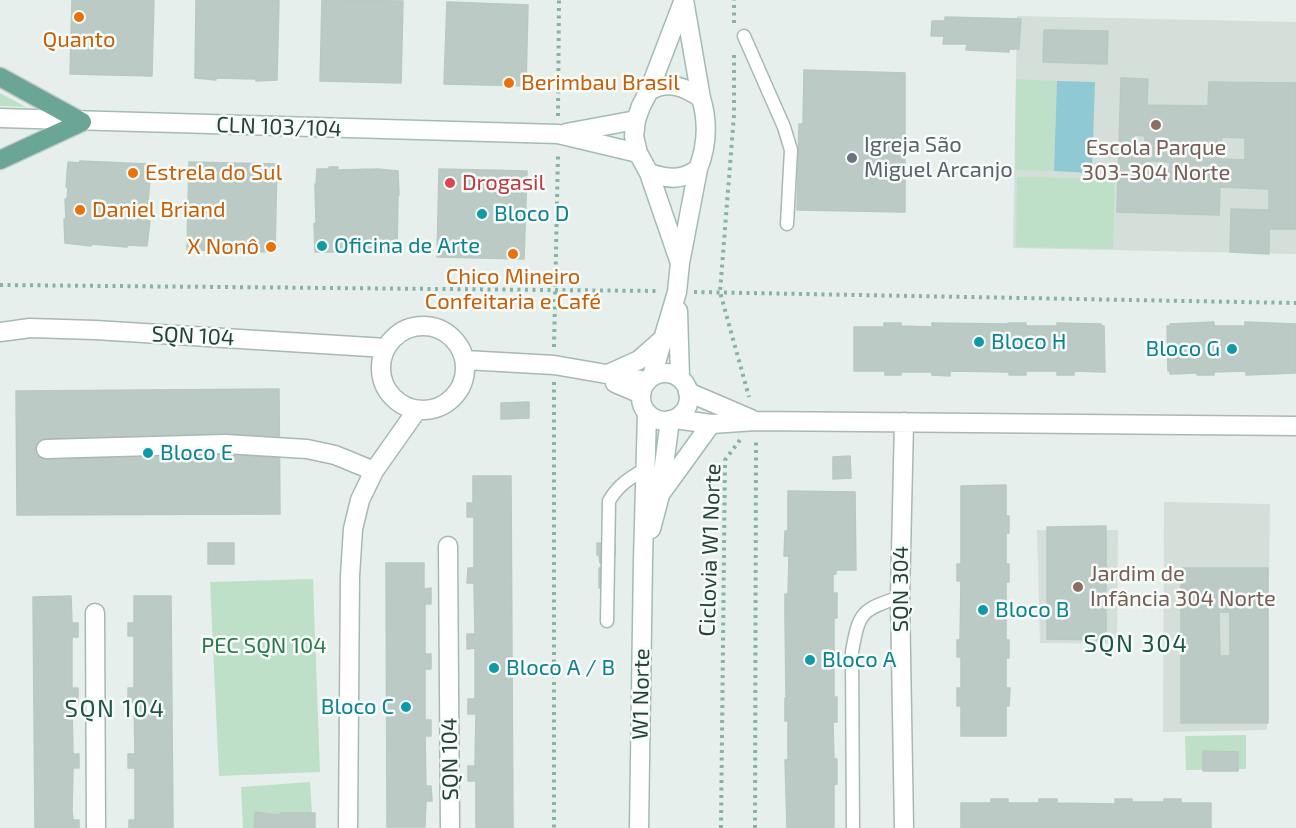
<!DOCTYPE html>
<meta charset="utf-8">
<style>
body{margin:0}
canvas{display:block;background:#e6efeb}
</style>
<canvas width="1296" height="828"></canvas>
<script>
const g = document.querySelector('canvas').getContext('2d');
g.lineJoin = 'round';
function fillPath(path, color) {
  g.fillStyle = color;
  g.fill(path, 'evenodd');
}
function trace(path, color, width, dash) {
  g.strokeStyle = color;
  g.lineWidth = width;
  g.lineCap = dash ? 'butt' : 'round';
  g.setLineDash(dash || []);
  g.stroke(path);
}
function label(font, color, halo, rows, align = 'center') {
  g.font = font + ' "Exo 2",sans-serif';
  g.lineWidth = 5;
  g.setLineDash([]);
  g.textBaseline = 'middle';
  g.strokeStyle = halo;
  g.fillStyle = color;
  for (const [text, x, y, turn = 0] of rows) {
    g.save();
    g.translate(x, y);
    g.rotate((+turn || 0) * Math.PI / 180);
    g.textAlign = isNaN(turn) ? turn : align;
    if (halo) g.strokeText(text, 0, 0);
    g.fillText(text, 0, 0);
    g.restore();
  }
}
fillPath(new Path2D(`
 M1017 16 1296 22V254L1013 248Z
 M1164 502 1270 504 1267 730 1163 732Z
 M1037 530H1118L1117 644 1040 643Z`), '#d4dfda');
fillPath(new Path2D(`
 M1016 79 1057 81 1054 171 1015 170Z
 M0 93 26 107 0 106Z
 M1017 177 1115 178 1113 249 1016 247Z
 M313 579 320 772 219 776 210 582Z
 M1246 735V769L1186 770 1185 736Z
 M310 782 313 828H243L241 787Z`), '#bfe0c8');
fillPath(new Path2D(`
 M1057 81 1095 82 1092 173 1054 171Z`), '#8ec9d4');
const building = new Path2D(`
 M72 0H154L152 76 70 74Z
 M196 0H279L277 80 256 81V79L216 78V80L195 78Z
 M322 0 403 1 401 83 320 81Z
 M447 2 528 5 526 86 444 84Z
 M945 17 1021 19 1019 49H1009V52L966 50 967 44H943L944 36H931L932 21H945Z
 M1044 30 1108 31 1107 64 1043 62Z
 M804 70 905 73V212L797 210 799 124H803Z
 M1121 78 1148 79 1147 105 1208 106 1209 82 1296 83V229H1269V254L1230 252 1231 209 1269 210V189L1220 187 1219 215 1117 212ZM1134 135 1145 136 1144 156H1133ZM1222 137 1245 138V160L1221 159ZM1145 161 1170 162 1169 171 1145 170Z
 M80 161 149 164 148 180H150L148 201H150V210H148L147 221H150L147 246 127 245V247L91 244V246L65 243 64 219H66L65 199H67L68 187H66L68 162 79 163Z
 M189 162 277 164 275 252 187 250Z
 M329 167H338L337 170 377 169 398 171 399 195H398L397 252H315L314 224 316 223 315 184 316 185 317 169H329Z
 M439 169 527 171 524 259 437 257Z
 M1214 322V326H1245V322L1296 324V373L1246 375V371L1214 372V375H1197V371L1196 373 1170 374V371H1168L1167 326H1170V324Z
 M884 323H901V326L932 327V323L1007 324 1008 326V323H1026V326H1057V323L1101 324V326H1104L1105 372 1074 371V375H1057V371H1026V375H1009V372L950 371V376L932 375V372H901V375H885V371H854V327H884Z
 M279 389 280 514 17 515 16 391Z
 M529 402V418L501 419V403Z
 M850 456 851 478 833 479V457Z
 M473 476H511L513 828H476V781H468V766H475L476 714H468V699H475V648L467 649V634H475L474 583H467L468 568H474V517H467V503H473Z
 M1006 485V516H1009V533H1006V564H1009V582H1006V640H1009V658H1006V688H1010L1009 706H1006V736H961V706H957V688H961V657H957V640H960L961 581H957V564H961V486Z
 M788 491 855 492 856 570H836V574H833V593H837V618H834V697H837V722H833L834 759H837V784H834V828H787L785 760H788V721H785V698L789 697 786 696 785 618V594H788L789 556H784L785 531H788Z
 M1106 526V640L1047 639V527Z
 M208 543H234V564H208Z
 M597 543 615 544V555H612V588H599V568H604V563H600L599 555H597Z
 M386 563H424V589L431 588V604H425V654H431V669H425V720H431V736H425L426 786H431L432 801H426L425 827H387Z
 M1181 568H1268V723H1181ZM1219 612H1230V656H1220Z
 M71 596 72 623H78V637H72V688H78V703H72L73 754H79V768H73L72 810 73 820H79V828H35L33 597Z
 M134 596H171L173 828H129V820H135V768H128V754H135L134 702H128V688H134V636H128V623H134Z
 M1203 751 1238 752V771H1203Z
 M991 799H1008V803H1039V799H1057V803L1115 804V799H1132V802H1164V799H1181V803H1211V828H961V803H991Z
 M255 812 279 815 281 813H315V828H254Z`);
fillPath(building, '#bbcac4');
trace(building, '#b8c9c2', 1.5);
const lane = new Path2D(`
 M744 36 784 127 791 150 787 224
 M607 621 609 501C618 485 630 478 645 469
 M853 828 852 652C859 611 862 610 900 597`);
const street = new Path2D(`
 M381 368a42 42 0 1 1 84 0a42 42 0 1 1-84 0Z
 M0 332 30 328 95 330 386 348
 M465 360 554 365 647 381
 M615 383 641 394
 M688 392 751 419
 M675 419 711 424 756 421 1296 426
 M904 422 900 597 904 828
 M46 449 225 444 307 449 335 455 374 471
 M448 546 450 828
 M95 613 96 828
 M348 828 350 576 353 529 360 500 374 471 417 410`);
const secondary = new Path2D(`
 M649 91C667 80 684 86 701 98
 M0 118 558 134 638 153
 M566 133 636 120
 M649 173C668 179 681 181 698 169
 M680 263 649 173 638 153 634 136 636 120 641 106 649 91 683 2
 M678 311 680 378
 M641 397a24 24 0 1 1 48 0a24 24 0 1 1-48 0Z
 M608 374 639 360 664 338
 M652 376 677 292 680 263 698 169C707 146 708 121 701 98L684 0
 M661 493 711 424
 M651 529 660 495 670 420
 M639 828 643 560 647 413`);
const primary = new Path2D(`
 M0 77 82 122
 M0 160 82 122`);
trace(lane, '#a8b8b2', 15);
trace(street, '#a8b8b2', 21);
trace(secondary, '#a4bbb3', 21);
trace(primary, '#c2cac8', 21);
trace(new Path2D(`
 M734 23V0
 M734 55V115L720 292 749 397
 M558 116 559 0
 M0 285 659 291
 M694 292 1296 303
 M554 347 558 154
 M554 382V828
 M721 828 725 460 740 440
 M755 828 756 439`), '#86b3a5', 4, [3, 4.5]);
trace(lane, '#fff', 12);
trace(street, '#fff', 18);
trace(secondary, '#fff', 18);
trace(primary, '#6aa596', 18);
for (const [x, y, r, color] of [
 [79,17,6,"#e8710a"],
 [509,83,6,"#e8710a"],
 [1156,125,6,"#8d6e63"],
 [852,158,6,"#6b7280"],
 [133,173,6,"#e8710a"],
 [450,183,6,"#e0444e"],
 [80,210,6,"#e8710a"],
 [482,214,6,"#0f9aa8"],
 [322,246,6,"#0f9aa8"],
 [271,247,6,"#e8710a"],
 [513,254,6,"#e8710a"],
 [979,342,6,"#0f9aa8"],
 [1232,349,6,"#0f9aa8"],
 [148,453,6,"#0f9aa8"],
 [1078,587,6,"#8d6e63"],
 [983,610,6,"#0f9aa8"],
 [810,660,6,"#0f9aa8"],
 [494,668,6,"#0f9aa8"],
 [406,707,6,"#0f9aa8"]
]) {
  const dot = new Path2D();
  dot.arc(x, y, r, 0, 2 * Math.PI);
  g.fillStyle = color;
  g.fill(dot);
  trace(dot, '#f7fbf9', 2);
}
label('22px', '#c56008', '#f7fbf9', [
 ["Quanto",79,40,"center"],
 ["Berimbau Brasil",521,83],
 ["Estrela do Sul",145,173],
 ["Daniel Briand",92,210],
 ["X Nonô",259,247,"right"],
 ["Chico Mineiro",513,277,"center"],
 ["Confeitaria e Café",513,302,"center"]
], 'left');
label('22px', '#24423a', '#f7fbf9', [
 ["CLN 103/104",279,127,2],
 ["SQN 104",193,336,3],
 ["Ciclovia W1 Norte",710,550,-88],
 ["SQN 304",901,589,-90],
 ["W1 Norte",641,694,-89],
 ["SQN 104",450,759,-91]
]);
label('22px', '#5b616d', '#f7fbf9', [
 ["Igreja São",864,145],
 ["Miguel Arcanjo",864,170]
], 'left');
label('22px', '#785e54', '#f7fbf9', [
 ["Escola Parque",1156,148],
 ["303-304 Norte",1156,173],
 ["Jardim de",1090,574,"left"],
 ["Infância 304 Norte",1090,599,"left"]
]);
label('22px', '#be3a42', '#f7fbf9', [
 ["Drogasil",462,183]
], 'left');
label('22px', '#0d838f', '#f7fbf9', [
 ["Bloco D",494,214],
 ["Oficina de Arte",334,246],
 ["Bloco H",991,342],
 ["Bloco G",1220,349,"right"],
 ["Bloco E",160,453],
 ["Bloco B",995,610],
 ["Bloco A",822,660],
 ["Bloco A / B",506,668],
 ["Bloco C",394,707,"right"]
], 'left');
label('22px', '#2d7a4b', '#f7fbf9', [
 ["PEC SQN 104",264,646]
]);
g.letterSpacing = '1.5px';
label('24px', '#1f5548', '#f7fbf9', [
 ["SQN 304",1136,644],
 ["SQN 104",115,709]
]);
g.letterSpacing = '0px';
</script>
